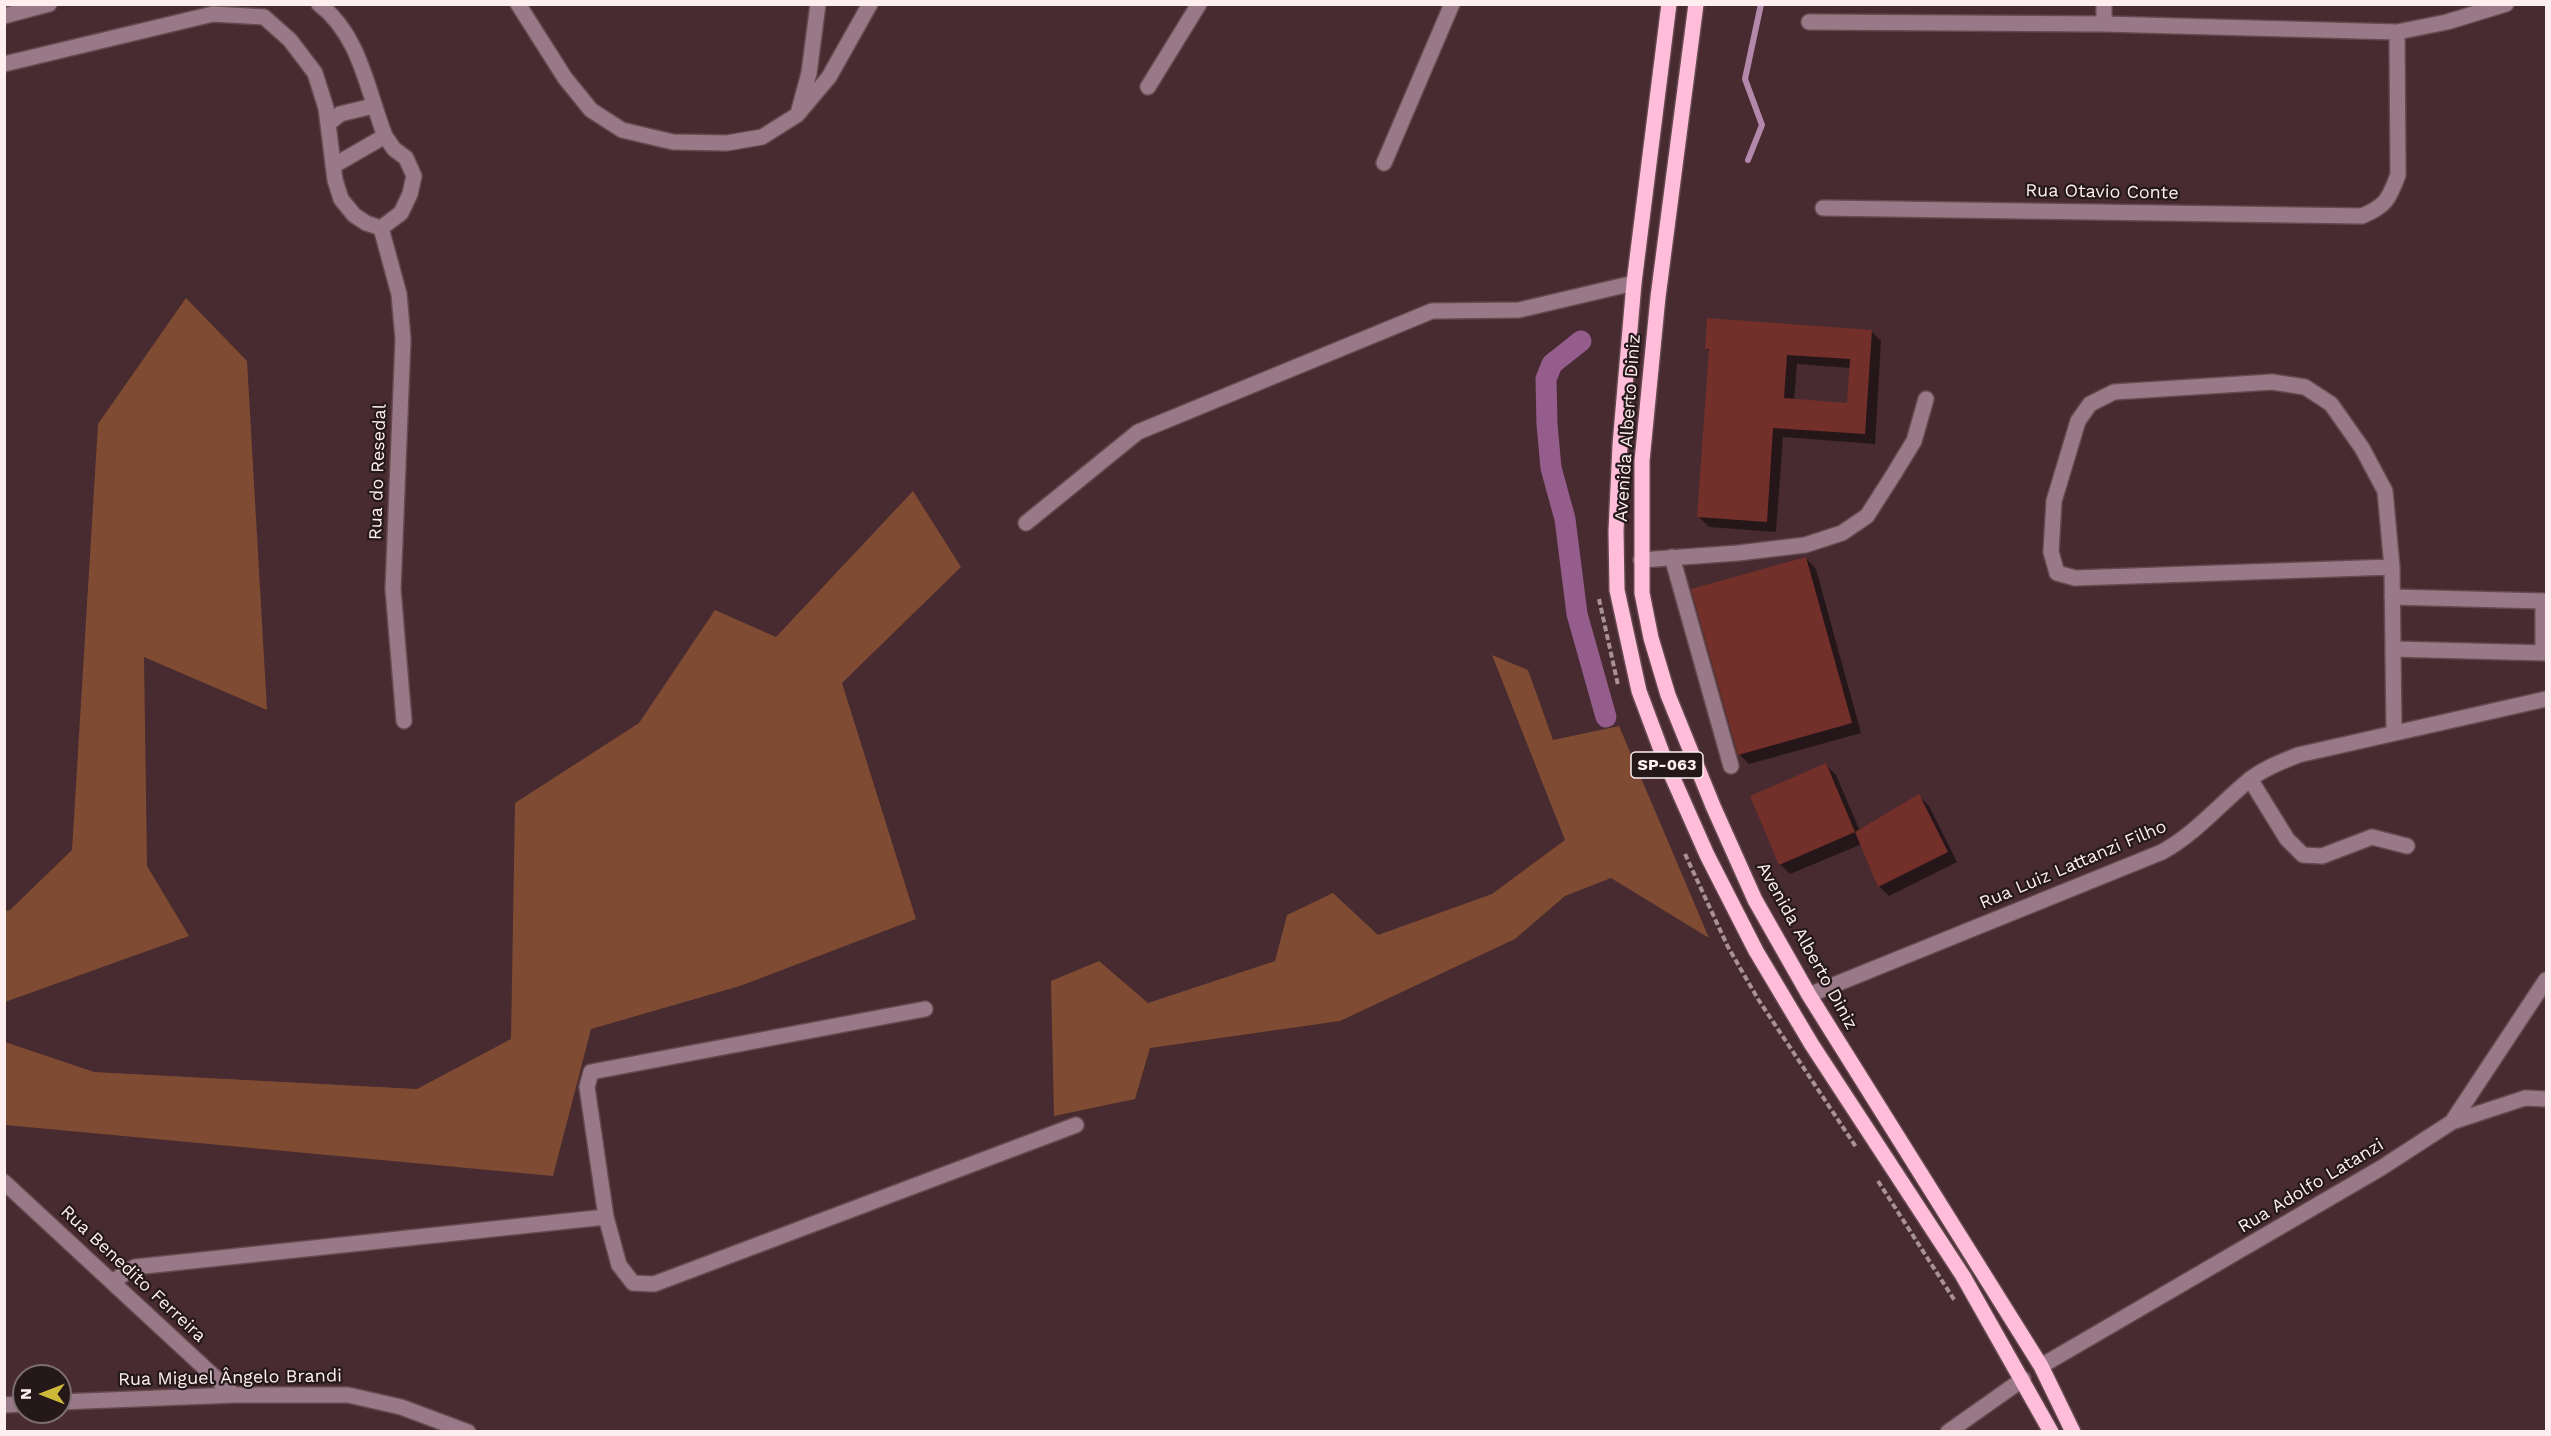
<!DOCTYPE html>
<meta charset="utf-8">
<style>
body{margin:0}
#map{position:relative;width:2551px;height:1436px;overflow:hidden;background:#472b30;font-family:"Work Sans",sans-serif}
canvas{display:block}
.frame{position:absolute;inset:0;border:6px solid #feeef0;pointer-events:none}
.north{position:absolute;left:12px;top:1364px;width:60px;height:60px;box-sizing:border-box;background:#25181a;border:2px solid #7c6e70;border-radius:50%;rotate:270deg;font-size:16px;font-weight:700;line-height:24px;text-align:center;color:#feeef0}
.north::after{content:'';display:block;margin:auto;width:21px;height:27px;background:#ccb939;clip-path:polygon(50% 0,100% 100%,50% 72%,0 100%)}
</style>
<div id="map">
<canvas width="2551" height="1436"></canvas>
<div class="frame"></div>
<div class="north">N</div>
</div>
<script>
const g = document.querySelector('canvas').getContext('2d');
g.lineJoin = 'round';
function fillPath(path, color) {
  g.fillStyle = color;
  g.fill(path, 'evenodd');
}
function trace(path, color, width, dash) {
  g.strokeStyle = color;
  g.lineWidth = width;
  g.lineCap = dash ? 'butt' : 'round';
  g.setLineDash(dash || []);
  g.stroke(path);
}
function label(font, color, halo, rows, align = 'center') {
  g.font = font + ' "Work Sans",sans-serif';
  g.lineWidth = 4.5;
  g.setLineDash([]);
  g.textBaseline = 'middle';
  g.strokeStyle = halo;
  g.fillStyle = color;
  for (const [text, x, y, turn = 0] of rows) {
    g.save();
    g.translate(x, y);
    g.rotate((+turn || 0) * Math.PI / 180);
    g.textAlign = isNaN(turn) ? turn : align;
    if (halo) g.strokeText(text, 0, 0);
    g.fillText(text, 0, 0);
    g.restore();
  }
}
fillPath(new Path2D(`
 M186 298 247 361 267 710 144 657 147 866 189 936 5 1002V911L10 910 72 850 98 424Z
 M913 491 961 567 842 683 916 919 740 986 591 1029 553 1176 5 1125V1042L94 1072 417 1089 511 1039 515 803 639 723 715 610 776 637Z
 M1492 655 1528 670 1553 740 1619 726 1709 938 1611 878 1565 896 1515 939 1340 1021 1150 1048 1135 1099 1054 1116 1051 981 1099 961 1148 1003 1275 961 1287 915 1333 893 1378 935 1492 894 1565 840Z`), '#7f4b32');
fillPath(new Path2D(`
 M1871 331 1881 341 1875 444 1783 437 1776 532 1709 527 1699 517 1710 352 1706 348ZM1797 364 1850 368 1848 404 1794 401Z
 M1806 558 1816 569 1861 733 1749 764 1739 754Z
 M1826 765 1836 775 1860 831 1919 796 1929 806 1957 862 1889 896 1879 886 1862 844 1790 874 1780 864Z`), '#0007');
trace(new Path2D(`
 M1748 160 1762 125 1745 79 1761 4`), '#b488aa', 6);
trace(new Path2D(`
 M1581 341 1552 364 1546 379 1547 424 1551 468 1565 519 1577 614 1606 717`), '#955d8c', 21);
fillPath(new Path2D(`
 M1707 318 1872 330 1865 434 1773 428 1767 522 1697 517 1709 349H1705ZM1787 355 1850 359 1847 403 1784 398Z
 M1806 557 1852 723 1738 755 1691 589Z
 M1826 763 1855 832 1779 865 1750 796Z
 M1919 794 1948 852 1878 887 1855 832Z`), '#732f29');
const minor = new Path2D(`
 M319 4C360 35 367 90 385 136L394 149 406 158 414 176 410 194 401 213 381 228
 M518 4 565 78 591 110 622 130 673 142 727 143 762 137 797 115 829 77 870 4
 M4 16 49 4
 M1809 22 2104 24 2397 32 2447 22 2506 4
 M2104 24V4
 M4 64 213 14 264 17 290 40 315 73 326 108 335 180 341 199 354 215 366 223 381 228
 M1148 87 1199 4
 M799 110 809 73 818 4
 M328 124 340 114 373 106
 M1384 163 1452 4
 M333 166 385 136
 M1823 208 2362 216C2386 206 2389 199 2398 175L2397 32
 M381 228 399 294 403 339 393 589 404 721
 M1026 523 1138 432 1432 311 1519 310 1634 283
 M1672 557 1731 766
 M1641 560 1738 553 1805 545 1842 533 1867 516 1892 477 1914 441 1926 399
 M2392 567 2075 578 2057 573 2051 552 2054 501 2078 421 2090 404 2114 392 2272 382 2305 387 2331 404 2362 448 2385 491 2392 567 2394 733
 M2392 597 2543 601V652
 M2393 649 2546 653
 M2250 779 2287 839 2303 855 2322 856 2372 837 2407 846
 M1809 995 2162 852C2195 834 2219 805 2248 781 2262 769 2281 762 2298 755L2546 699
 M925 1009 591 1072 587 1087 606 1217 619 1265 633 1283 654 1284 1076 1125
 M2452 1122 2525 1098 2546 1099
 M4 1182 234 1395
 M112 1282 135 1267 606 1217
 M2041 1366 2381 1168 2452 1122 2546 980
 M60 1402 234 1395H348L401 1407 468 1432
 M4 1405 24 1404
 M1948 1432 2023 1379`);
const major = new Path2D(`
 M1669 4 1634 283 1620 445 1616 531 1617 590 1639 691 1664 758 1707 855 1756 951 1812 1045 1963 1276 2051 1432
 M1696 4 1658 297 1642 461V593L1651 638 1668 695 1713 806 1755 900 1809 995 2041 1366 2073 1432`);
trace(minor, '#644a4f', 18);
trace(major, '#644a4f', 18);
trace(new Path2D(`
 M1599 599 1618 685
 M1685 854 1728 947 1758 999 1856 1147
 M1878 1181 1955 1301`), '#a89296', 4, [6, 3]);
trace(minor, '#997987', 15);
trace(major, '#ffbdda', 15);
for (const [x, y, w] of [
 [1667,765,72]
]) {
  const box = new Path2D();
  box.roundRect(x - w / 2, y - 13, w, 26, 4.5);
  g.fillStyle = '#25181a';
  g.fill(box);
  trace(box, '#feeef0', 1.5);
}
label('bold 16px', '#feeef0', null, [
 ["SP-063",1667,765]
]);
label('18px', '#feeef0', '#25181a', [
 ["Rua Otavio Conte",2102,192,1],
 ["Avenida Alberto Diniz",1628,428,-86],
 ["Rua do Resedal",378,472,-88],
 ["Rua Luiz Lattanzi Filho",2073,865,-23],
 ["Avenida Alberto Diniz",1807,946,61],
 ["Rua Adolfo Latanzi",2311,1186,-31],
 ["Rua Benedito Ferreira",133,1274,43],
 ["Rua Miguel Ângelo Brandi",230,1378,-1]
]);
</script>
